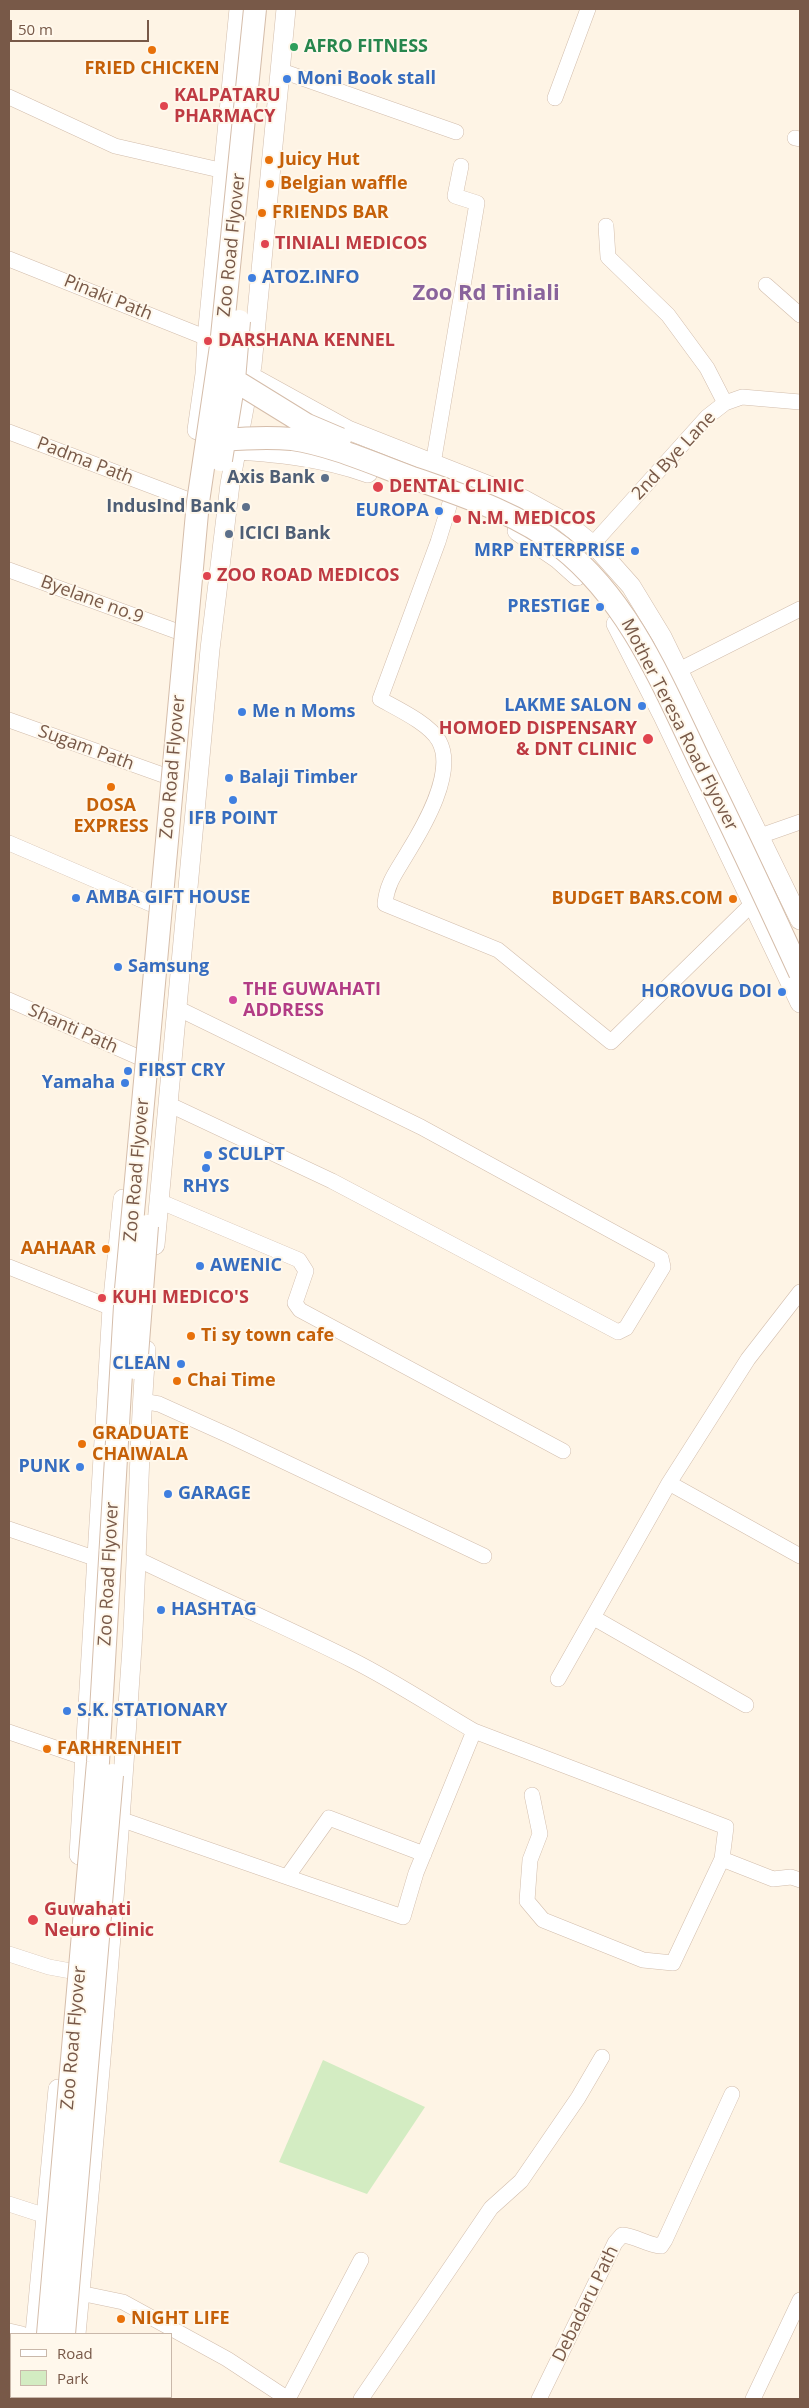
<!DOCTYPE html>
<style>
body{margin:0}
#map{position:relative;width:809px;height:2408px;overflow:hidden;background:#fef4e5;font-family:"Open Sans",sans-serif}
canvas{display:block}
.frame{position:absolute;inset:0;border:10px solid #785948;pointer-events:none}
.legend{position:absolute;left:10px;top:2333px;width:162px;height:65px;box-sizing:border-box;background:#fff8ec;border:1px solid #c9b8aa;margin:0;padding:6px 9px;list-style:none;font-size:15px;color:#785948}
.legend li{display:flex;align-items:center;gap:10px;height:25px}
.legend b{width:25px;border:1px solid #c9b8aa}
.scale{position:absolute;left:10px;top:20px;width:139px;height:22px;box-sizing:border-box;border:2px solid #785948;border-top:0;padding-left:6px;font-size:15px;line-height:18px;white-space:nowrap;color:#785948;-webkit-text-stroke:4px #fff8ec;paint-order:stroke}
</style>
<div id="map">
<canvas width="809" height="2408"></canvas>
<div class="frame"></div>
<ul class="legend">
<li><b style="height:6px;background:#fff"></b>Road</li>
<li><b style="height:14px;background:#d3ecc2"></b>Park</li>
</ul>
<div class="scale">50 m</div>
</div>
<script>
const g = document.querySelector('canvas').getContext('2d');
g.lineJoin = 'round';
function fillPath(path, color) {
  g.fillStyle = color;
  g.fill(path, 'evenodd');
}
function trace(path, color, width, dash) {
  g.strokeStyle = color;
  g.lineWidth = width;
  g.lineCap = dash ? 'butt' : 'round';
  g.setLineDash(dash || []);
  g.stroke(path);
}
function label(font, color, halo, rows, align = 'center') {
  g.font = font + ' "Open Sans",sans-serif';
  g.lineWidth = 4;
  g.setLineDash([]);
  g.textBaseline = 'middle';
  g.strokeStyle = halo;
  g.fillStyle = color;
  for (const [text, x, y, turn = 0] of rows) {
    g.save();
    g.translate(x, y);
    g.rotate((+turn || 0) * Math.PI / 180);
    g.textAlign = isNaN(turn) ? turn : align;
    if (halo) g.strokeText(text, 0, 0);
    g.fillText(text, 0, 0);
    g.restore();
  }
}
fillPath(new Path2D(`
 M323 2060 425 2107 367 2194 279 2162Z`), '#d3ecc2');
const minor = new Path2D(`
 M279 70 456 132
 M9 97 115 146 224 171
 M555 98 588 9
 M795 138 800 139
 M606 226 608 257 668 315 707 368 725 403
 M9 259 207 338
 M766 285 800 315
 M9 432 189 500
 M433 464 477 203 455 196 461 166
 M450 503 438 542 380 699C398 709 430 724 439 741 456 772 424 826 408 852 397 871 387 882 385 904L498 950 611 1042 753 903
 M592 545 707 417 725 403 742 397 800 402
 M9 570 176 631
 M679 670 800 609
 M9 720 163 775
 M760 836 800 822
 M9 843 151 904
 M9 1000 138 1057
 M168 1104 332 1181 618 1332 626 1328 663 1267 661 1258 421 1127 177 1008
 M159 1201 299 1260 306 1271 295 1303 300 1310 563 1451
 M9 1267 122 1312
 M142 1401 159 1404 230 1436 484 1556
 M669 1483 800 1556
 M9 1529 97 1559
 M135 1558C207 1593 280 1624 352 1660 394 1681 433 1707 474 1731
 M594 1618 746 1705
 M558 1679 669 1483 748 1359 800 1292
 M9 1732 85 1758
 M532 1795 540 1834 530 1860 527 1901 543 1920 643 1960 673 1963 722 1859 773 1879 791 1877 800 1880
 M120 1819 287 1877 329 1818 424 1854
 M287 1877 403 1917 416 1873 474 1731 726 1827 722 1859
 M9 1954 49 1967 87 1974
 M9 2204 46 2216
 M70 2291 123 2302 227 2359 288 2399
 M9 2331 22 2334
 M288 2399 361 2260
 M361 2399 491 2208 521 2181 578 2098 602 2057
 M539 2399 615 2243 622 2235C636 2236 647 2245 661 2246L665 2240 732 2094
 M753 2399 800 2300`);
const tertiary = new Path2D(`
 M239 375 250 376 348 430 523 499 563 521 598 549 631 586 662 637 800 920
 M197 430 205 374 207 338 239 9
 M223 449C273 452 321 456 368 473
 M517 531 558 559 577 576
 M616 624 663 716 800 1003
 M155 1245 210 649 230 484 252 365 286 9
 M79 1855 112 1308 123 1199
 M35 2334 58 2089
 M76 2334C98 2106 117 1876 132 1647 138 1548 138 1449 146 1350
 M29 2399V2397
 M69 2399 70 2397`);
const secondary = new Path2D(`
 M57 2399V2397`);
trace(minor, '#d2bdac', 16);
trace(tertiary, '#d2bdac', 20);
trace(secondary, '#d5bdaa', 24);
trace(minor, '#fff', 15);
trace(tertiary, '#fff', 19);
trace(secondary, '#fff', 22);
const secondaryBridge = new Path2D(`
 M234 380 307 425 340 439
 M224 440C247 438 269 437 292 439 332 445 372 463 410 477 461 495 518 513 561 547 629 601 662 683 699 760 734 830 767 901 800 973
 M221 460 234 380 239 321
 M136 1368 147 1226
 M48 2334 98 1762 126 1289 198 502 221 346 255 9
 M64 2334 112 1775`);
trace(secondaryBridge, '#d5bdaa', 24, []);
trace(secondaryBridge, '#fff', 22);
for (const [x, y, r, color] of [
 [294,47,5,"#2e9e5b"],
 [152,50,5,"#e8710a"],
 [287,79,5,"#3f7fe0"],
 [164,106,5,"#e0444e"],
 [269,160,5,"#e8710a"],
 [270,184,5,"#e8710a"],
 [262,213,5,"#e8710a"],
 [265,244,5,"#e0444e"],
 [252,278,5,"#3f7fe0"],
 [208,341,5,"#e0444e"],
 [325,478,5,"#5c6f8a"],
 [378,487,6,"#e0444e"],
 [246,507,5,"#5c6f8a"],
 [439,511,5,"#3f7fe0"],
 [457,519,5,"#e0444e"],
 [229,534,5,"#5c6f8a"],
 [635,551,5,"#3f7fe0"],
 [207,576,5,"#e0444e"],
 [600,607,5,"#3f7fe0"],
 [642,706,5,"#3f7fe0"],
 [242,712,5,"#3f7fe0"],
 [648,739,6,"#e0444e"],
 [229,778,5,"#3f7fe0"],
 [111,787,5,"#e8710a"],
 [233,800,5,"#3f7fe0"],
 [76,898,5,"#3f7fe0"],
 [733,899,5,"#e8710a"],
 [118,967,5,"#3f7fe0"],
 [782,992,5,"#3f7fe0"],
 [233,1000,5,"#d1479c"],
 [128,1071,5,"#3f7fe0"],
 [125,1083,5,"#3f7fe0"],
 [208,1155,5,"#3f7fe0"],
 [206,1168,5,"#3f7fe0"],
 [106,1249,5,"#e8710a"],
 [200,1266,5,"#3f7fe0"],
 [102,1298,5,"#e0444e"],
 [191,1336,5,"#e8710a"],
 [181,1364,5,"#3f7fe0"],
 [177,1381,5,"#e8710a"],
 [82,1444,5,"#e8710a"],
 [80,1467,5,"#3f7fe0"],
 [168,1494,5,"#3f7fe0"],
 [161,1610,5,"#3f7fe0"],
 [67,1711,5,"#3f7fe0"],
 [47,1749,5,"#e8710a"],
 [33,1920,6,"#e0444e"],
 [121,2319,5,"#e8710a"]
]) {
  const dot = new Path2D();
  dot.arc(x, y, r, 0, 2 * Math.PI);
  g.fillStyle = color;
  g.fill(dot);
  trace(dot, '#fff8ec', 2);
}
label('bold 18px', '#27864d', '#fff8ec', [
 ["AFRO FITNESS",304,47]
], 'left');
label('bold 18px', '#c56008', '#fff8ec', [
 ["FRIED CHICKEN",152,69,"center"],
 ["Juicy Hut",279,160],
 ["Belgian waffle",280,184],
 ["FRIENDS BAR",272,213],
 ["DOSA",111,806,"center"],
 ["EXPRESS",111,827,"center"],
 ["BUDGET BARS.COM",723,899,"right"],
 ["AAHAAR",96,1249,"right"],
 ["Ti sy town cafe",201,1336],
 ["Chai Time",187,1381],
 ["GRADUATE",92,1434],
 ["CHAIWALA",92,1455],
 ["FARHRENHEIT",57,1749],
 ["NIGHT LIFE",131,2319]
], 'left');
label('bold 18px', '#366cbe', '#fff8ec', [
 ["Moni Book stall",297,79],
 ["ATOZ.INFO",262,278],
 ["EUROPA",429,511,"right"],
 ["MRP ENTERPRISE",625,551,"right"],
 ["PRESTIGE",590,607,"right"],
 ["LAKME SALON",632,706,"right"],
 ["Me n Moms",252,712],
 ["Balaji Timber",239,778],
 ["IFB POINT",233,819,"center"],
 ["AMBA GIFT HOUSE",86,898],
 ["Samsung",128,967],
 ["HOROVUG DOI",772,992,"right"],
 ["FIRST CRY",138,1071],
 ["Yamaha",115,1083,"right"],
 ["SCULPT",218,1155],
 ["RHYS",206,1187,"center"],
 ["AWENIC",210,1266],
 ["CLEAN",171,1364,"right"],
 ["PUNK",70,1467,"right"],
 ["GARAGE",178,1494],
 ["HASHTAG",171,1610],
 ["S.K. STATIONARY",77,1711]
], 'left');
label('bold 18px', '#be3a42', '#fff8ec', [
 ["KALPATARU",174,96],
 ["PHARMACY",174,117],
 ["TINIALI MEDICOS",275,244],
 ["DARSHANA KENNEL",218,341],
 ["DENTAL CLINIC",389,487],
 ["N.M. MEDICOS",467,519],
 ["ZOO ROAD MEDICOS",217,576],
 ["HOMOED DISPENSARY",637,729,"right"],
 ["& DNT CLINIC",637,750,"right"],
 ["KUHI MEDICO'S",112,1298],
 ["Guwahati",44,1910],
 ["Neuro Clinic",44,1931]
], 'left');
label('18px', '#785948', '#fff8ec', [
 ["Zoo Road Flyover",232,245,-84],
 ["Pinaki Path",108,298,22],
 ["2nd Bye Lane",674,456,-47],
 ["Padma Path",85,461,21],
 ["Byelane no.9",92,600,20],
 ["Mother Teresa Road Flyover",679,725,63],
 ["Sugam Path",86,748,20],
 ["Zoo Road Flyover",173,767,-85],
 ["Shanti Path",73,1029,24],
 ["Zoo Road Flyover",137,1170,-85],
 ["Zoo Road Flyover",109,1574,-87],
 ["Zoo Road Flyover",74,2038,-85],
 ["Debadaru Path",586,2304,-64]
]);
label('bold 18px', '#4e5e75', '#fff8ec', [
 ["Axis Bank",315,478],
 ["IndusInd Bank",236,507],
 ["ICICI Bank",239,534,"left"]
], 'right');
label('bold 18px', '#b23c85', '#fff8ec', [
 ["THE GUWAHATI",243,990],
 ["ADDRESS",243,1011]
], 'left');
label('bold 22px', '#89639c', '#fff8ec', [
 ["Zoo Rd Tiniali",486,294]
]);
</script>
